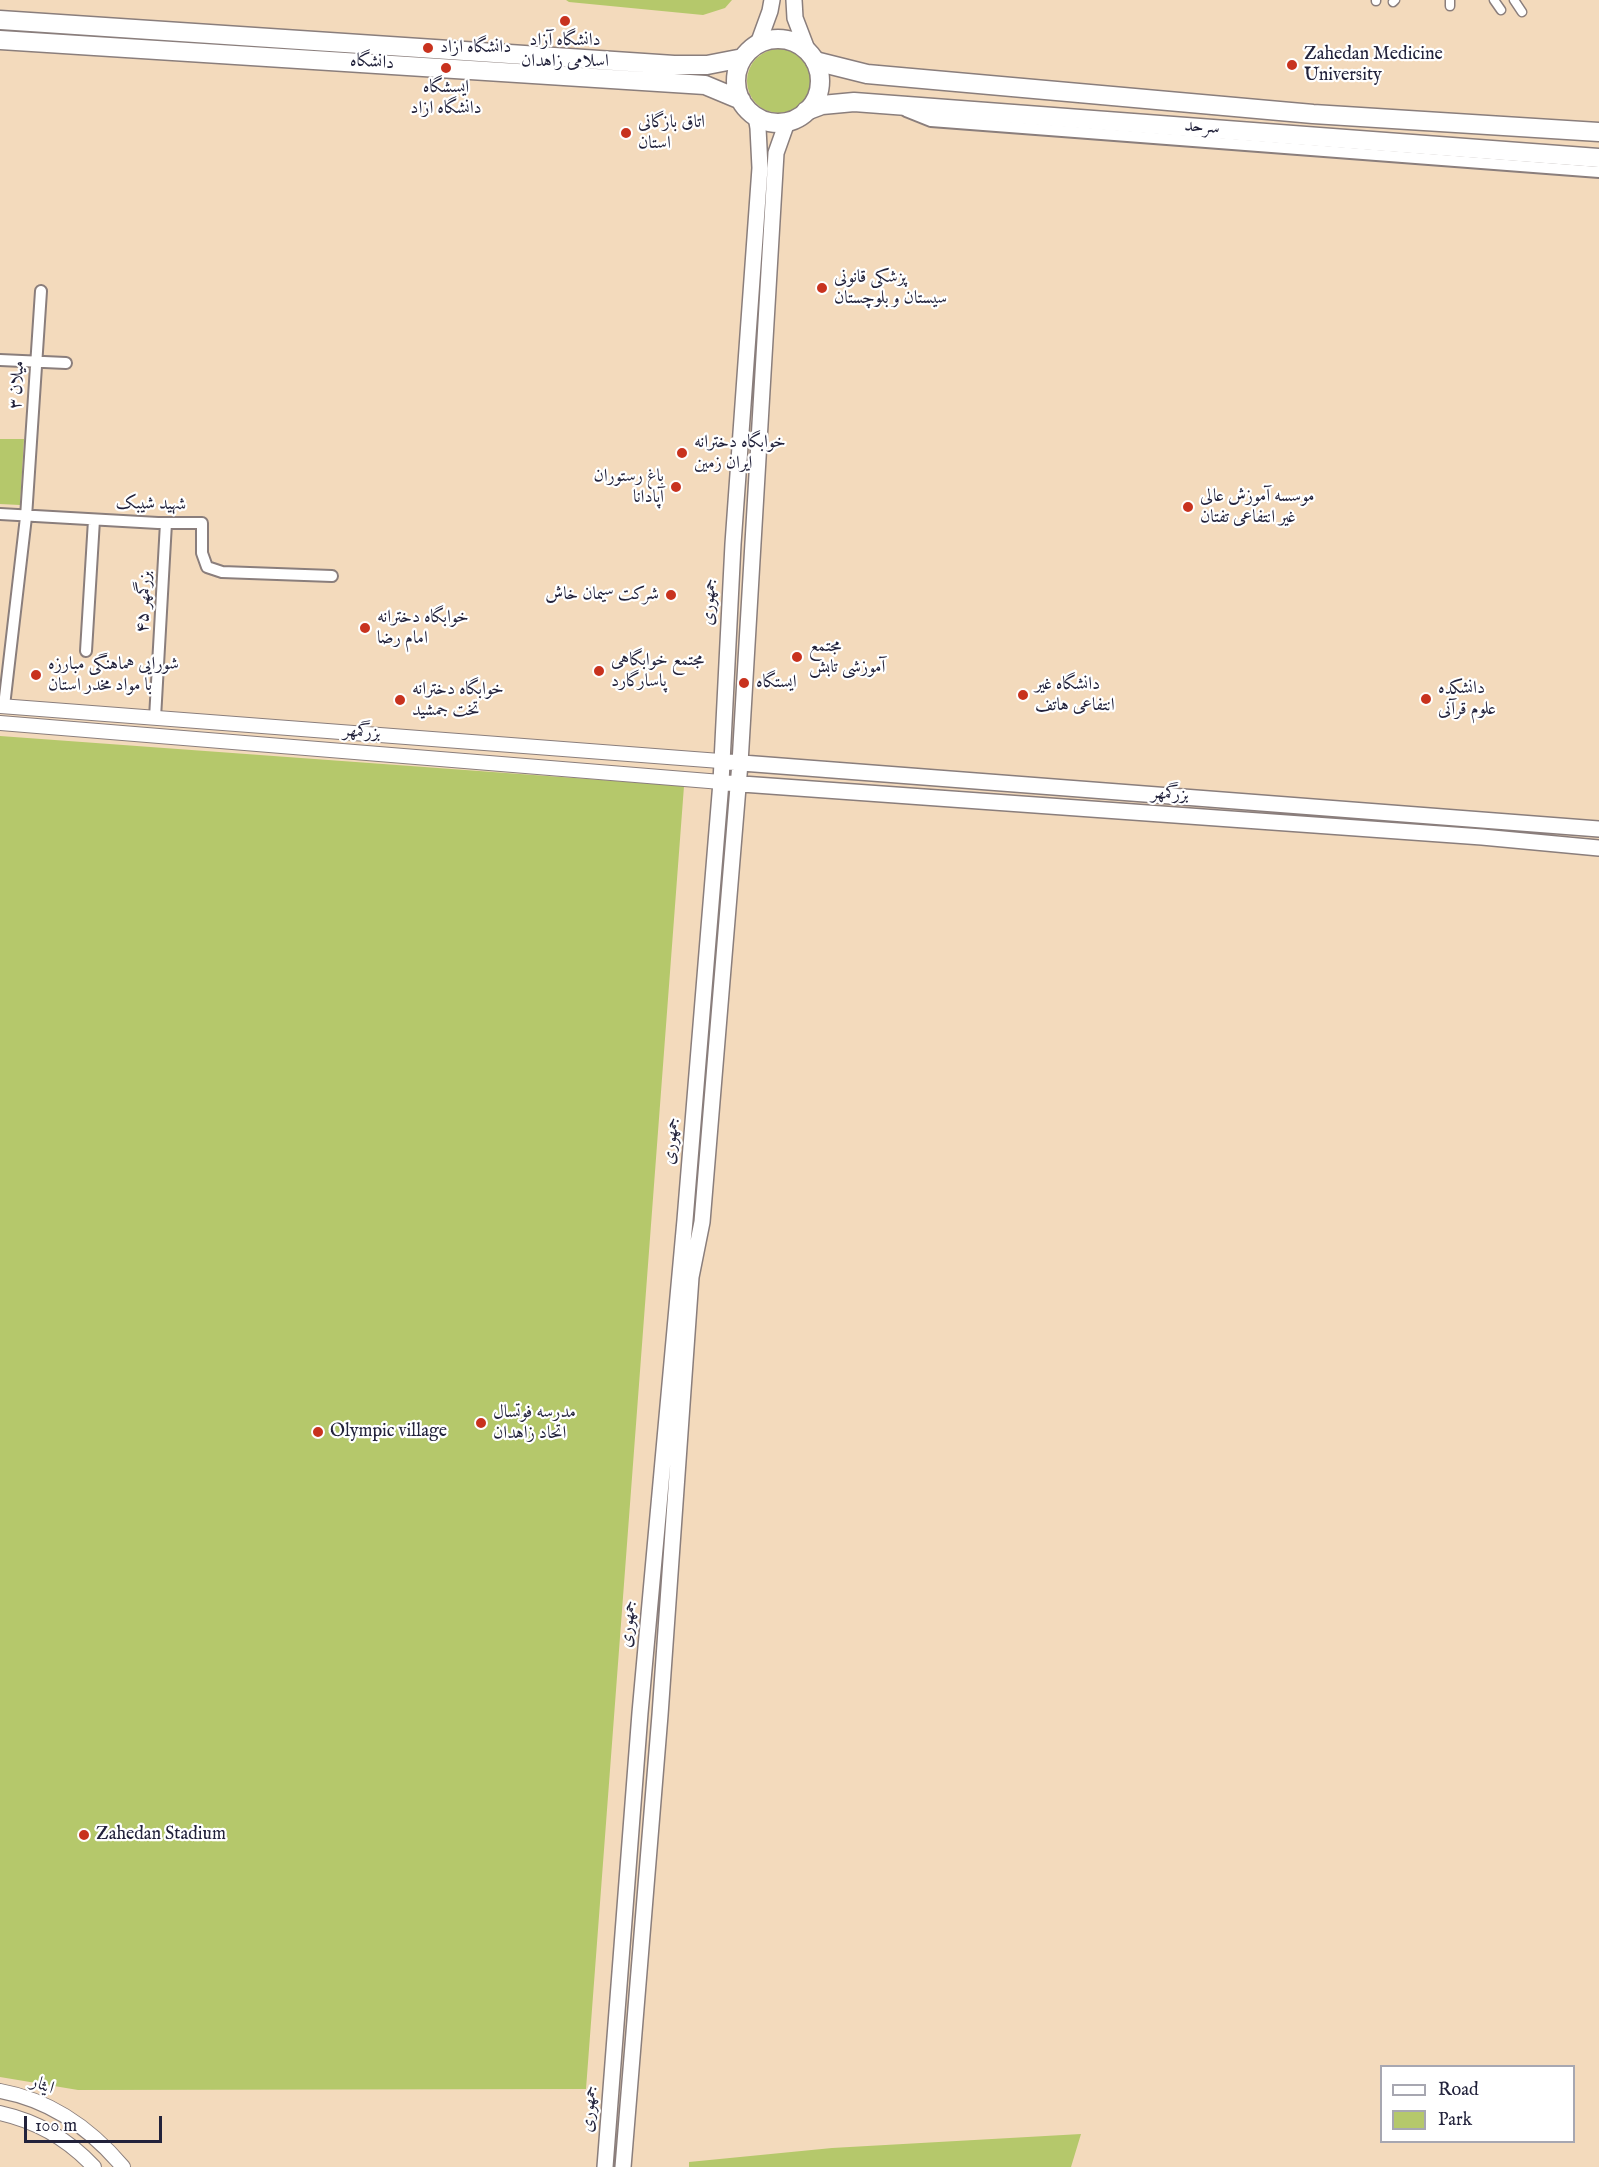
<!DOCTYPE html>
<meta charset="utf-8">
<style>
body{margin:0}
#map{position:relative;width:1599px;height:2167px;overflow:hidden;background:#f3dabc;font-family:"IM FELL English",serif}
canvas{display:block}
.legend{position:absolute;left:1380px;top:2065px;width:195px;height:78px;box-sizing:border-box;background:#fff;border:2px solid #a7a7b1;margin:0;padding:8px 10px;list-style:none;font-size:18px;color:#22223b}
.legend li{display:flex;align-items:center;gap:12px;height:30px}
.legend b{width:30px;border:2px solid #a7a7b1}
.scale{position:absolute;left:24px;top:2116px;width:138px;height:27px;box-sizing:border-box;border:3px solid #22223b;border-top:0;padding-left:8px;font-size:18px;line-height:21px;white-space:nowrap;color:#22223b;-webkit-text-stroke:4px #fff;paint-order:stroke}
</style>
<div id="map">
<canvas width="1599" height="2167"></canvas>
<ul class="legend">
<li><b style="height:8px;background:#fff"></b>Road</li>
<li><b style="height:16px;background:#b5c86b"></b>Park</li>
</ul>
<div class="scale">100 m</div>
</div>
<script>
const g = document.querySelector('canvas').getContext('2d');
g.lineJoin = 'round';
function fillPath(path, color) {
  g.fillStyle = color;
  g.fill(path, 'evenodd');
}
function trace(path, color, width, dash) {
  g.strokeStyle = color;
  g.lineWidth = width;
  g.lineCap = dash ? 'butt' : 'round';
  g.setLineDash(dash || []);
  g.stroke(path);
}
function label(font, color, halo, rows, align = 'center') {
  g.font = font + ' "IM FELL English",Amiri,serif';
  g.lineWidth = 4.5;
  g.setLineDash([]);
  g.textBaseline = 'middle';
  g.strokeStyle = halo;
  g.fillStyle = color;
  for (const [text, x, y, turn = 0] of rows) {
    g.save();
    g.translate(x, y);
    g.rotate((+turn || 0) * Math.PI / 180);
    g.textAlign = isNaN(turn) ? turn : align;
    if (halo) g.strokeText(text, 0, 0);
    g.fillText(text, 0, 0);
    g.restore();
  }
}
fillPath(new Path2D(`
 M566 0H732L725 8 703 15 569 2Z
 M747 81a32 32 0 1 1 64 0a32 32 0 1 1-64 0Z
 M0 439H24L20 505 0 504Z
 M0 736 684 786 586 2089 78 2090 0 2077Z
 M1081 2134 1071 2167H689V2162L832 2148Z`), '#b5c86b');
const pedestrian = new Path2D(`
 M1494 0 1501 10
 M1514 0 1522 12
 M1376 1V0
 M1393 2 1395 0
 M1450 6V0`);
const minor = new Path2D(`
 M906 111 931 121 1599 172
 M0 360 66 363
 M0 514 158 523H202V553L207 567 222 572 332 576
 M86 651 94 520
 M4 706 26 517 41 291
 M155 718 166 523`);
const tertiary = new Path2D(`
 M0 706 720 761
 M0 723 721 782
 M0 2091C50 2100 91 2129 123 2167
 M0 2113C36 2121 69 2140 94 2167`);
const secondary = new Path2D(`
 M794 0 795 18 808 52
 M758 44 770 11 772 0
 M729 762 1599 829
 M728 783 1482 837 1599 848
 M605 2167 640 1713 685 1220 721 782 733 544 760 168 758 128 756 116
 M623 2167 660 1715 691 1277 702 1222 740 763 776 153 787 122`);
const primary = new Path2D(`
 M0 20 674 65H707L743 58
 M736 81a42 42 0 1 1 84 0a42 42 0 1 1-84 0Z
 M0 40 705 85 741 100`);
const trunk = new Path2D(`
 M815 61 867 74 1313 114 1599 132
 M806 111 822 105 854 102 1599 158`);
trace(pedestrian, '#8a7e7c', 11);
trace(minor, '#8a7e7c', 14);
trace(tertiary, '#8a7e7c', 16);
trace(secondary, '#8a7e7c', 18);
trace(primary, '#8a7e7c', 21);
trace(trunk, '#8a7e7c', 21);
trace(pedestrian, '#fff', 8);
trace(minor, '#fff', 10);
trace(tertiary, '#fff', 14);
trace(secondary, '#fff', 15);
trace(primary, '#fff', 18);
trace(trunk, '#fff', 18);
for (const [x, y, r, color] of [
 [565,21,6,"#c8321e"],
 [428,48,6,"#c8321e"],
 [1292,65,6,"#c8321e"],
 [446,68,6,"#c8321e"],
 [626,133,6,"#c8321e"],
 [822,288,6,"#c8321e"],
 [682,453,6,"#c8321e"],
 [676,487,6,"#c8321e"],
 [1188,507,6,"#c8321e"],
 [671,595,6,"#c8321e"],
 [365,628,6,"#c8321e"],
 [797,657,6,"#c8321e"],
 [599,671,6,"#c8321e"],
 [36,675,6,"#c8321e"],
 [744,683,6,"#c8321e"],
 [1023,695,6,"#c8321e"],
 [1426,699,6,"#c8321e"],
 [400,700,6,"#c8321e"],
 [481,1423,6,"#c8321e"],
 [318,1432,6,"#c8321e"],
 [84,1835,6,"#c8321e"]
]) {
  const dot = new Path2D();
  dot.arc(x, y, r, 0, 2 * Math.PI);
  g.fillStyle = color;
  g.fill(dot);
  trace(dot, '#fff', 2);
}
label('18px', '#22223b', '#fff', [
 ["دانشگاه آزاد",565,41,"center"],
 ["اسلامی زاهدان",565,62,"center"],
 ["دانشگاه ازاد",440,48],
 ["Zahedan Medicine",1304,55],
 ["University",1304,76],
 ["ایسشگاه",446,88,"center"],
 ["دانشگاه ازاد",446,109,"center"],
 ["اتاق بازگانی",638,123],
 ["استان",638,144],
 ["پزشکی قانونی",834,278],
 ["سیستان و بلوچستان",834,299],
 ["خوابگاه دخترانه",694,443],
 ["ایران زمین",694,464],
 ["باغ رستوران",664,477,"right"],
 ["آپادانا",664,498,"right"],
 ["موسسه آموزش عالی",1200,497],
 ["غیر انتفاعی تفتان",1200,518],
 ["شرکت سیمان خاش",659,595,"right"],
 ["خوابگاه دخترانه",377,618],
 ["امام رضا",377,639],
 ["مجتمع",809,647],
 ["آموزشی تابش",809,668],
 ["مجتمع خوابگاهی",611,661],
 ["پاسارگارد",611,682],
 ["شورایی هماهنگی مبارزه",48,665],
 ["با مواد مخدر استان",48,686],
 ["ایستگاه",756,683],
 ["دانشگاه غیر",1035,685],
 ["انتفاعی هاتف",1035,706],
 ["دانشکده",1438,689],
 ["علوم قرآنی",1438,710],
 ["خوابگاه دخترانه",412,690],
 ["تخت جمشید",412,711],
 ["مدرسه فوتسال",493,1413],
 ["اتحاد زاهدان",493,1434],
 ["Olympic village",330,1432],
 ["Zahedan Stadium",96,1835]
], 'left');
label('18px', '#22223b', '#fff', [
 ["دانشگاه",372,63,4],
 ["سرحد",1202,128,4],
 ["میلان ۳",18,385,-86],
 ["شهید شیبک",151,505,1],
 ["بزرگمهر ۴۵",145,602,-87],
 ["جمهوری",710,602,-87],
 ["بزرگمهر",362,733,5],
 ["بزرگمهر",1170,795,4],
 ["جمهوری",672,1141,-85],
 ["جمهوری",629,1624,-85],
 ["ایثار",42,2086,21],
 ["جمهوری",590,2109,-86]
]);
</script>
